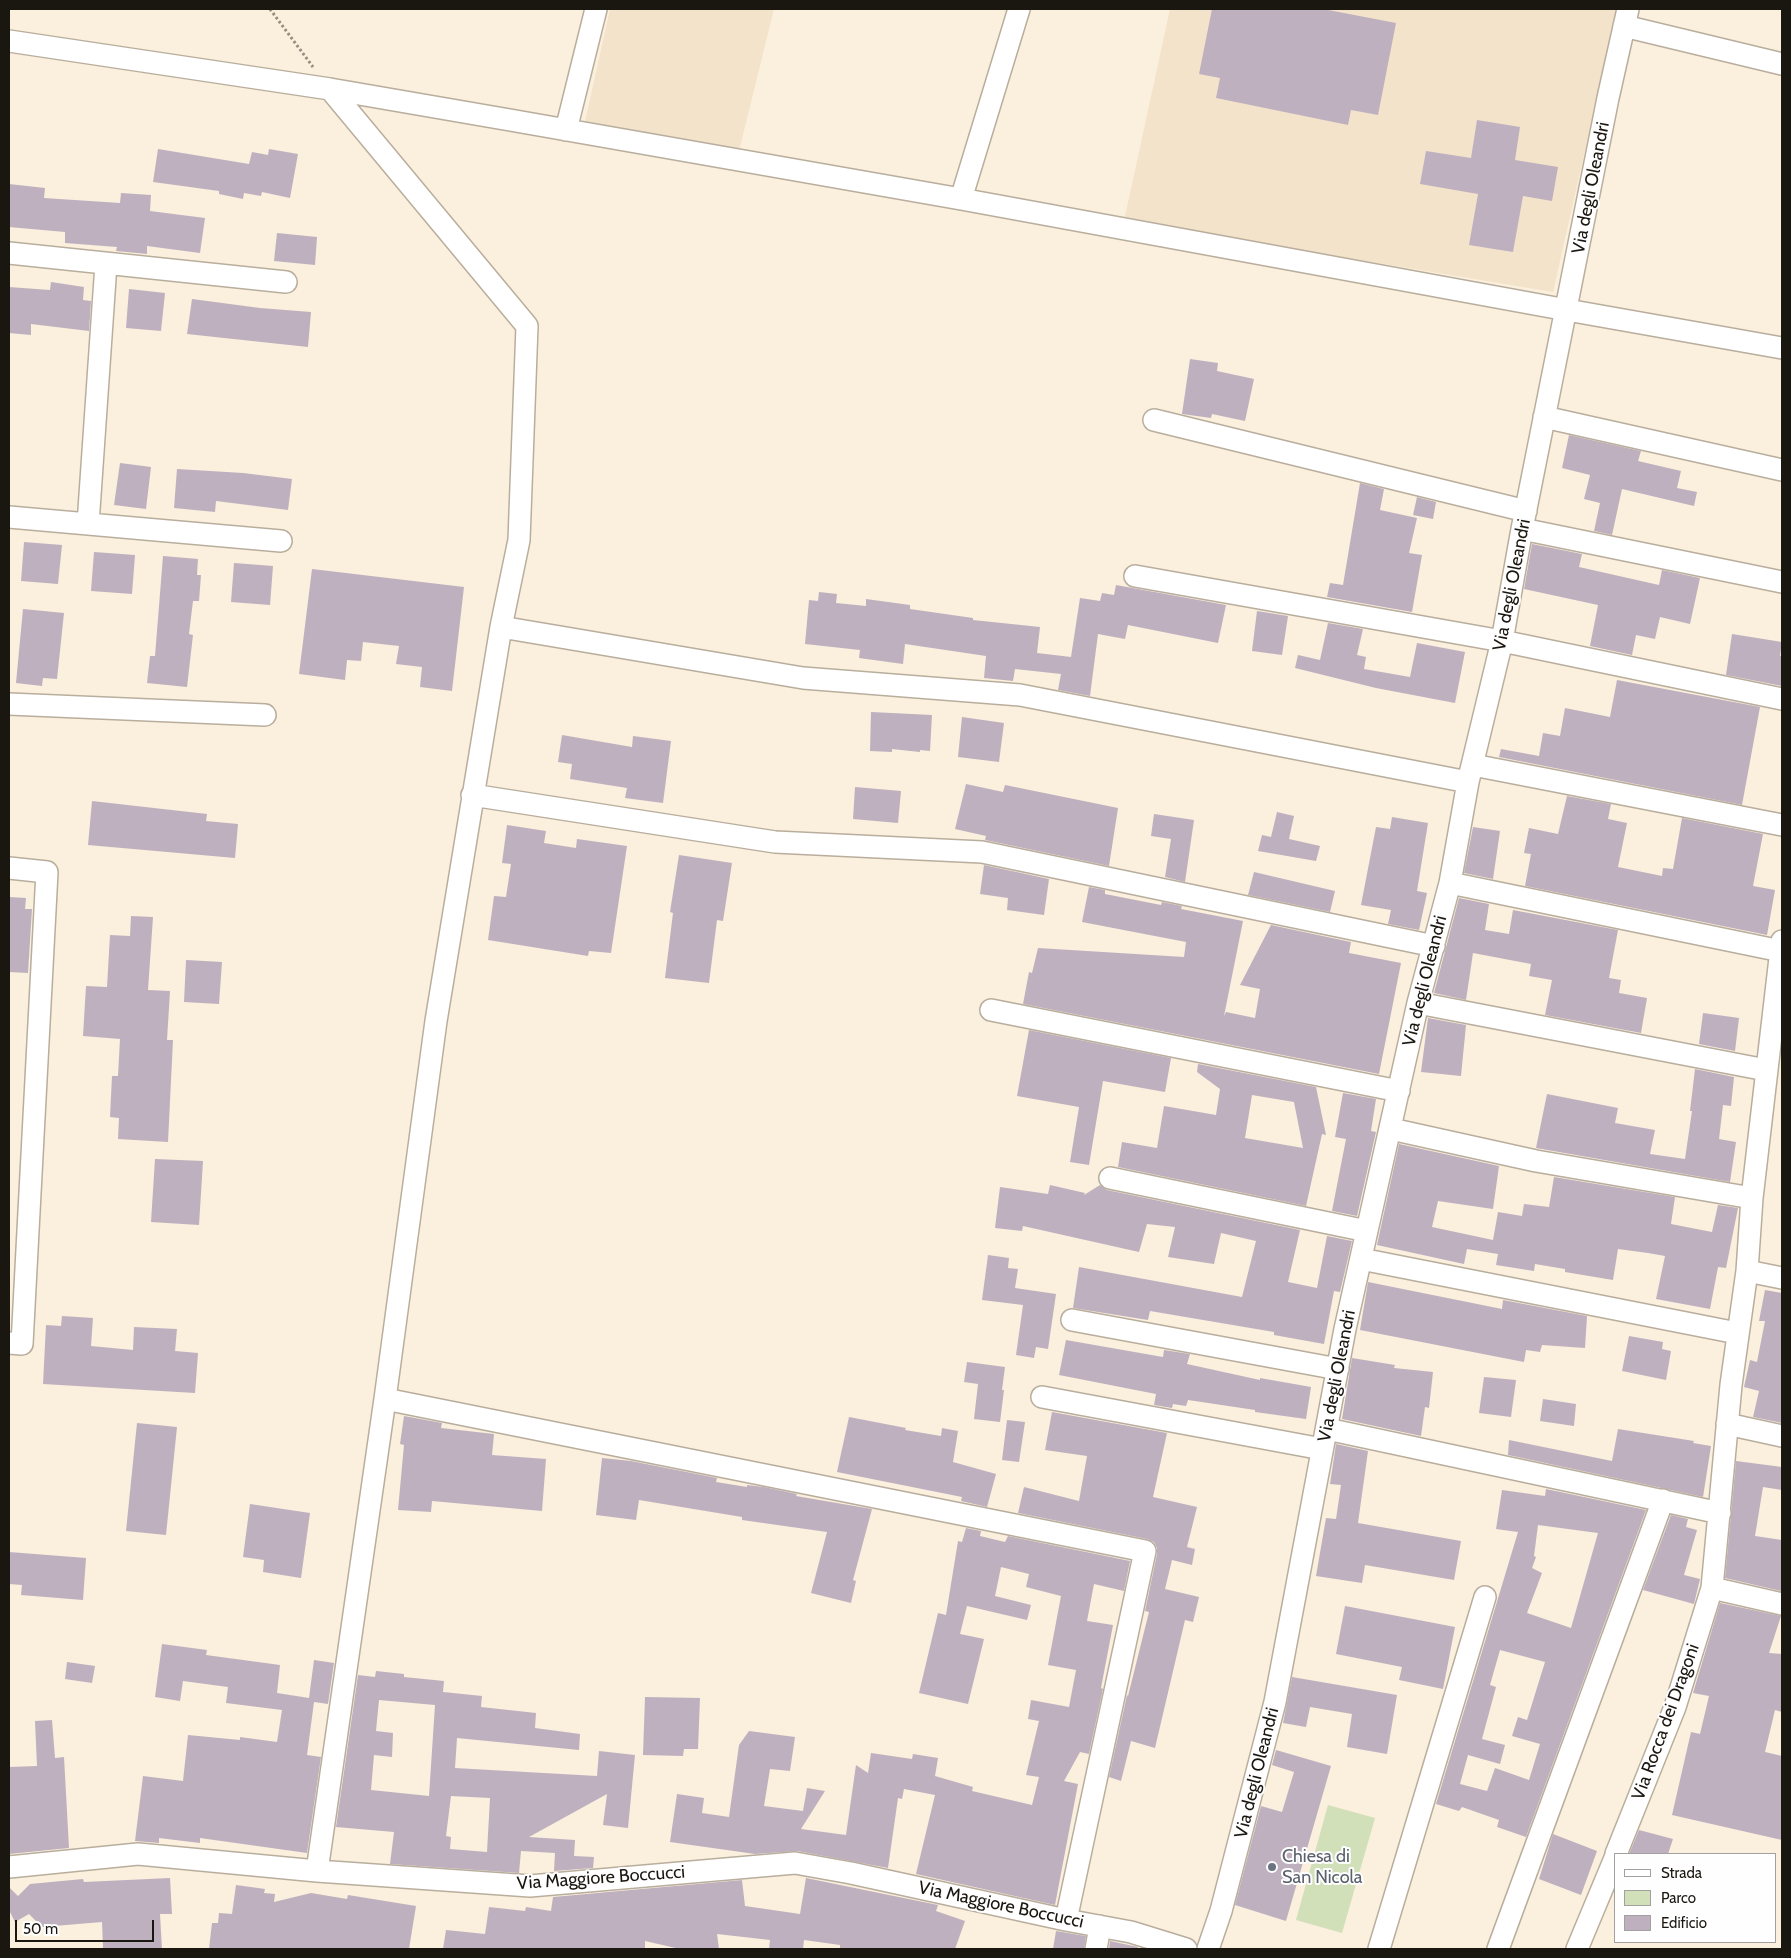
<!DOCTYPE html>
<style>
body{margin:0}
#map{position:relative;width:1791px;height:1958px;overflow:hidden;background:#fbefdd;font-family:Cabin,sans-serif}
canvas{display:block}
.frame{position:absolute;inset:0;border:10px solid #1a1610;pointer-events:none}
.legend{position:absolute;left:1614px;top:1853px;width:162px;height:90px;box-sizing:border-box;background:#fefefe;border:1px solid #a3a19f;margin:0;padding:6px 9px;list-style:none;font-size:15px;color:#1a1610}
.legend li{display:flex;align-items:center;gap:10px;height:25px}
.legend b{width:25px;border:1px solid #a3a19f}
.scale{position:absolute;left:15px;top:1920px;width:139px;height:22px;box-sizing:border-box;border:2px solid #1a1610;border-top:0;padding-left:6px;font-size:15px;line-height:18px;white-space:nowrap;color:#1a1610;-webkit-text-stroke:4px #fefefe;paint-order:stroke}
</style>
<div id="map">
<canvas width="1791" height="1958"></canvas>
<div class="frame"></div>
<ul class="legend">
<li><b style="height:6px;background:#fff"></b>Strada</li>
<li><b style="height:14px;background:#d1e0b8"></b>Parco</li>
<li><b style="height:14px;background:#bfb0bf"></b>Edificio</li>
</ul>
<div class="scale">50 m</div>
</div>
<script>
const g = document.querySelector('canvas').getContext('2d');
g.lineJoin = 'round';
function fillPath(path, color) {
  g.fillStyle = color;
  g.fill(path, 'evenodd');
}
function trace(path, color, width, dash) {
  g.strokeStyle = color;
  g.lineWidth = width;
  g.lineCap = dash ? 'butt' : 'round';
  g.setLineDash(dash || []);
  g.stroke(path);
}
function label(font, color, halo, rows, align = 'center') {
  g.font = font + ' Cabin,sans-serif';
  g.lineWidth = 4;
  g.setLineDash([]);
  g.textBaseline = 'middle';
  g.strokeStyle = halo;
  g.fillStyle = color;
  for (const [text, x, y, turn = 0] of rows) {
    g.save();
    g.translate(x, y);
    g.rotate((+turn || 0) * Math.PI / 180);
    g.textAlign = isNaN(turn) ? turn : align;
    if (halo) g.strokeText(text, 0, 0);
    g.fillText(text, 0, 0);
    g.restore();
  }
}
fillPath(new Path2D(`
 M610 9H774L739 151 585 122Z
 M1170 9H1617L1553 292 1124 221Z`), '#f3e3cb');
fillPath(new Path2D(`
 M1328 1805 1375 1818 1342 1933 1296 1920Z`), '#d1e0b8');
fillPath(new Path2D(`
 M1212 9H1323L1396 23 1378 115 1351 110 1348 125 1216 98 1220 78 1199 74Z
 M1477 120 1520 127 1515 160 1558 167 1552 201 1523 196 1513 252 1469 245 1478 194 1420 184 1426 151 1471 158Z
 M158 149 249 164 252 152 268 155 269 149 298 154 290 198 262 192 261 196 244 193 243 199 219 194V191L153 182Z
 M9 184 45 188 44 198 120 203 121 193 151 195 150 211 205 218 200 253 147 246V254L116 251 117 247 65 243V232L9 227Z
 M277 233 317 237 315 265 274 261Z
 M51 282 84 287 83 300 91 301 89 331 31 324V335L9 333V287L50 290Z
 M129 289 165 293 161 331 126 328Z
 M192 299 260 308 311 312 308 347 187 334Z
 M1190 359 1218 363 1217 371 1254 379 1245 421 1212 414 1211 418 1182 414Z
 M1569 435 1641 451 1638 461 1681 471 1677 488 1697 492 1694 506 1622 489 1612 535 1594 531 1600 503 1584 499 1590 475 1562 468Z
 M120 463 151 467 146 509 114 505Z
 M177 469 243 473 292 479 288 510 216 501 215 512 174 508Z
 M1360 483 1384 489 1380 510 1417 518 1409 553 1422 555 1412 612 1327 597 1330 583 1343 585Z
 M1417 497 1436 502 1433 519 1413 515Z
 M24 542 62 545 58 584 21 581Z
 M1532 544 1582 554 1579 567 1659 585 1662 570 1700 578 1690 624 1660 617 1655 639 1636 635 1632 655 1590 646 1598 605 1524 589Z
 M94 552 135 555 132 594 91 591Z
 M163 556 198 559 197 575H201L199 601H193L189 634 193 635 187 687 147 683 150 656H155Z
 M234 563 273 566 270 605 231 602Z
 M312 569 464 587 452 691 420 687 422 667 396 664 399 646 363 642 361 661 347 660 345 680 299 674Z
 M1116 585 1226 605 1218 643 1128 625 1125 639 1098 634 1090 696 1058 690 1061 674 1015 669 1013 681 984 678 986 656 905 644 903 664 859 658 860 650 805 644 809 600 818 601 819 592 837 594 836 603 866 606V599L910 605V609L973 618V620L1040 627 1037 653 1071 657 1080 598 1100 601 1102 593 1114 595Z
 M23 609 64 613 57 679 43 678 42 686 16 683Z
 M1257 611 1288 616 1282 655 1252 651Z
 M1328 623 1363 629 1357 655 1366 657 1364 669 1410 677 1417 643 1465 652 1455 703 1376 688 1295 668 1298 655 1320 660Z
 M1732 634 1782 642 1780 656H1782V686L1726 675Z
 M1617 680 1760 707 1742 805 1499 757 1501 749 1539 756 1543 733 1560 736 1565 708 1610 717Z
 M871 712 932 715 930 751 920 750V752L892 749V752L870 751Z
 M962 717 1004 723 999 762 958 757Z
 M562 735 632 747 633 736 671 741 663 803 625 798 627 788 570 779 572 764 558 762Z
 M966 784 1003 792 1005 785 1118 808 1109 866 985 840 986 836 955 829Z
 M855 787 901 791 898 823 853 819Z
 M1567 796 1611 804 1608 819 1627 823 1618 867 1662 876 1663 868 1673 869 1682 818 1763 834 1753 886 1775 890 1767 935 1525 886 1531 854 1524 853 1529 828 1558 834Z
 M92 801 207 814 206 821 238 824 235 858 88 845Z
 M1277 812 1294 816 1289 839 1320 846 1316 861 1258 851 1262 835 1271 837Z
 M1154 814 1194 820 1185 882 1165 877 1171 839 1151 836Z
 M1392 817 1428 823 1417 891 1427 893 1419 930 1388 924 1391 910 1361 905 1376 827 1390 829Z
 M507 825 546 831 544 843 576 848 577 839 627 846 611 953 589 951 588 956 488 940 494 896 506 897 511 864 502 863Z
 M1473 827 1500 831 1493 879 1464 873Z
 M679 855 732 863 723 921 717 920 709 983 665 978 673 913 670 912Z
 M984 865 1049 879 1044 915 1007 910 1008 898 980 894Z
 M1254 872 1335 891 1330 912 1248 895Z
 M1089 887 1105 890V894L1161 905 1162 902 1182 906 1181 909 1243 921 1224 1016 1226 1012 1255 1018 1260 989 1240 985 1271 925 1351 942 1349 953 1401 963 1379 1074 1023 1004 1029 972 1032 973 1038 948 1184 957 1186 942 1082 922Z
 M9 897 26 898 25 909H32L28 973 9 972Z
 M1459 898 1489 904 1485 930 1509 934 1513 910 1618 930 1609 978 1621 980 1619 993 1647 998 1641 1033 1545 1015 1552 980 1529 976 1531 964 1473 953 1466 1000 1434 993Z
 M131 916 153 917 148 990 170 991 167 1040H173L168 1142 118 1139 119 1118 110 1117 112 1076H118L120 1039 83 1036 86 986 107 987 110 935 130 936Z
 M186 960 222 962 219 1004 184 1002Z
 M1703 1013 1739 1018 1735 1051 1699 1044Z
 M1428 1018 1466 1025 1461 1076 1421 1072Z
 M1029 1030 1171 1058 1165 1092 1103 1081 1089 1165 1070 1162 1079 1107 1017 1096Z
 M1198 1064 1316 1087 1326 1135 1322 1134 1306 1206 1118 1167 1122 1142 1157 1148 1164 1106 1216 1115 1220 1089 1197 1072ZM1252 1095 1294 1102 1303 1148 1245 1138Z
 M1695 1069 1734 1077 1731 1106 1723 1105 1719 1139 1736 1142 1730 1182 1536 1148 1547 1094 1618 1108 1615 1123 1655 1130 1650 1154 1685 1159 1692 1111H1690Z
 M1343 1093 1376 1099 1371 1131 1376 1132 1357 1216 1332 1211 1346 1139 1335 1137Z
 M1399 1144 1499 1166 1493 1209 1438 1201 1432 1227 1493 1240 1498 1212 1522 1216 1524 1204 1549 1207 1554 1177 1675 1197 1671 1224 1712 1232 1718 1205 1738 1208 1726 1268 1718 1267 1710 1309 1656 1299 1665 1256 1648 1253 1618 1249 1613 1280 1565 1272V1269L1535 1264 1534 1271 1496 1265 1498 1254 1467 1249 1464 1264 1377 1245Z
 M155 1159 203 1161 199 1225 151 1222Z
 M1050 1185 1085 1193 1084 1195 1100 1185 1107 1190 1300 1230 1288 1282 1317 1288 1327 1236 1352 1241 1340 1292 1334 1291 1324 1344 1274 1335V1332L1150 1311 1148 1320 1073 1308 1079 1267 1242 1297 1256 1241 1221 1233 1214 1264 1168 1257 1175 1227 1147 1224 1139 1252 1023 1226 1022 1231 995 1228 1000 1187 1048 1194Z
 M988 1255 1009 1258 1008 1268 1018 1269 1015 1288 1056 1294 1048 1349 1036 1347 1034 1358 1016 1355 1023 1305 982 1300Z
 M1368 1282 1502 1309 1503 1300 1587 1316 1585 1348 1542 1345 1540 1352 1526 1350 1524 1362 1360 1330Z
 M1765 1290 1782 1293V1423L1753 1417 1759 1391 1744 1387 1750 1360 1757 1362 1765 1321H1759Z
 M62 1316 93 1318 91 1346 133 1350 134 1327 177 1329 175 1351 198 1353 195 1393 43 1384 46 1325 61 1326Z
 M1629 1336 1663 1342 1662 1349 1671 1351 1666 1380 1622 1371Z
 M1066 1340 1163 1357 1164 1350 1190 1354 1187 1364 1260 1380V1378L1311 1387 1306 1419 1255 1412V1410L1188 1400 1186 1406 1173 1404 1172 1408 1154 1405 1156 1394 1059 1375Z
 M1352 1358 1395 1365 1394 1368 1433 1372 1429 1408 1425 1407 1421 1436 1342 1419Z
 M967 1362 1005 1367 1002 1390H1004L1000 1422 974 1419 978 1384 964 1382Z
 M1484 1377 1516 1380 1511 1417 1479 1413Z
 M1543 1399 1576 1404 1574 1426 1540 1421Z
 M1052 1412 1167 1433 1153 1497 1197 1507 1187 1547 1195 1549 1192 1565 1172 1560 1165 1589 1199 1597 1193 1622 1185 1620 1155 1748 1131 1741 1121 1781 1109 1777 1127 1695 1128 1696 1149 1612 1145 1611 1157 1554V1548L1154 1542 1147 1539 1018 1513 1024 1487 1079 1501 1087 1456 1045 1450Z
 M404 1416 442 1423 441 1428 494 1434 492 1455 546 1459 542 1511 432 1501 431 1512 398 1510 404 1445 400 1444Z
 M849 1417 906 1428 905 1430 941 1436 942 1428 958 1431 953 1462 996 1474 987 1507 961 1501 962 1497 837 1472Z
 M1007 1420 1025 1422 1019 1462 1002 1460Z
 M137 1423 177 1427 166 1535 126 1531Z
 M1618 1429 1694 1441 1693 1443 1711 1446 1703 1497 1508 1455 1509 1440 1612 1461Z
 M1336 1444 1368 1451 1358 1523 1461 1541 1454 1580 1365 1565 1362 1583 1316 1576 1326 1518 1336 1519 1341 1485 1330 1484Z
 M602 1458 631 1461 717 1478 716 1482 747 1487V1485L764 1487 797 1494 796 1496 872 1509 853 1580 856 1581 851 1603 811 1593 827 1532 742 1520V1517L639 1500 636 1520 596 1515Z
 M1736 1461 1782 1467V1490L1763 1487 1755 1536 1782 1540 1781 1591 1725 1578Z
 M1546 1489 1646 1510 1526 1837 1497 1827 1499 1820 1462 1807 1459 1811 1436 1804 1518 1532 1496 1529 1502 1490 1545 1496ZM1538 1525 1598 1533 1571 1628 1527 1613 1542 1573 1532 1568 1536 1557 1534 1556ZM1500 1650 1545 1662 1527 1720 1518 1717 1512 1736 1540 1744 1529 1780 1495 1768 1487 1791 1460 1784 1468 1755 1500 1764 1505 1745 1482 1739 1496 1687 1490 1685Z
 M250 1504 310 1513 301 1578 263 1572 264 1560 243 1557Z
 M1671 1515 1688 1519 1686 1527 1697 1530 1684 1575 1700 1579 1694 1604 1643 1590Z
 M966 1528 981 1531 980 1536 1005 1542 1008 1536 1130 1561 1124 1591 1094 1584 1087 1621 1113 1625 1101 1688 1103 1689 1089 1754 1080 1752 1064 1781 1078 1784 1055 1905 916 1874 935 1795 904 1789 902 1799 898 1798 888 1868 797 1851 755 1854 670 1842 677 1794 704 1798 702 1813 729 1817 739 1745 749 1731 795 1737 790 1771 770 1769 764 1806 803 1811 807 1788 825 1791 801 1829 846 1835 856 1765 868 1773 871 1753 912 1759 913 1754 938 1758 935 1776 973 1787 972 1791 1032 1805 1039 1777 1026 1775 1039 1721 1028 1719 1031 1700 1069 1707 1076 1670 1048 1665 1061 1596 1026 1587 1029 1574 1001 1567 995 1596 1031 1605 1027 1620 967 1606 960 1634 984 1639 968 1704 919 1693 938 1613 946 1615 958 1541 962 1542Z
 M9 1552 86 1558 83 1600 21 1595 22 1585 9 1584Z
 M1720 1603 1781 1616 1769 1653 1782 1654V1712L1775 1710 1765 1752 1782 1756V1840L1672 1815 1691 1732 1700 1734 1709 1696 1693 1693Z
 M1345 1606 1455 1627 1443 1689 1399 1680 1402 1667 1336 1654Z
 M162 1644 207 1650 206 1655 280 1665 277 1693 309 1698 314 1660 334 1663 328 1704 314 1702 307 1755 321 1757 307 1853 200 1838V1843L159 1838V1843L135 1841 143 1776 183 1781 188 1735 240 1740V1737L277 1742 282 1710 226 1703 228 1687 183 1681 180 1701 155 1697Z
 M67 1662 95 1666 92 1683 65 1679Z
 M376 1671 404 1674V1677L444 1681 443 1692 482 1696 481 1707 536 1713 535 1728 580 1734 579 1750 457 1738 455 1768 597 1776 599 1751 635 1755 628 1828 603 1825 607 1794 529 1837 575 1840 574 1856 594 1857 593 1868 554 1871 555 1853 521 1851 519 1873 390 1864 394 1832 336 1827 358 1675 375 1677ZM379 1700 435 1705 429 1796 371 1790 374 1755 392 1757 393 1733 376 1731ZM451 1796 490 1798 487 1852 450 1849 451 1837 446 1836Z
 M1292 1677 1397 1695 1387 1754 1347 1747 1352 1714 1310 1707 1306 1727 1283 1723Z
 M645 1697 700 1698 698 1749H684L683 1756 643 1755Z
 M52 1720 55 1758 64 1757 69 1848 9 1854V1767L37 1766 35 1721Z
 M1276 1750 1331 1766 1286 1921 1235 1905 1261 1806 1282 1812 1294 1772 1272 1765Z
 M1639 1830 1673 1839 1668 1854H1629Z
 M1553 1834 1597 1851 1581 1895 1539 1879Z
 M170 1878 172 1914H160L162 1949H103L102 1922 42 1927 29 1914 15 1922 9 1910V1887L18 1896 30 1884 83 1879 84 1882Z
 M806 1878 938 1905 936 1911 965 1921 955 1949H840V1945L804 1940 803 1949H769L770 1940 717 1934 719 1949H680L645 1941V1949H443L446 1930 485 1934 489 1907 525 1911 526 1907 551 1911 553 1897 742 1880 745 1906 800 1914Z
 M236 1885 265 1889 264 1893 275 1894 274 1902 311 1893 347 1899 348 1895 416 1906 409 1949H209L212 1923H218L219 1913 232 1914Z
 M1056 1931 1086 1936 1084 1949H1053Z
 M1110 1941 1138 1947 1137 1949H1109Z`), '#bfb0bf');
const minor = new Path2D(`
 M1624 26 1782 64
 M9 41 330 89 510 120 961 199 1567 310 1782 348
 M330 89 527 326 519 540 501 627 436 1021 385 1399 1145 1551 1066 1920
 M566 130 596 9
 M961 199 1019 9
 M9 253 286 282
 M1544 417 1782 470
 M1154 420 1526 511
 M9 517 281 541
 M88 524 106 264
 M1522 529 1782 582
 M1135 576 1502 641 1782 699
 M501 627 803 678 1020 695 1468 782
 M9 704 265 715
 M1473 765 1782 825
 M472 795 775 842 982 852 1434 946
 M9 868 47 872 22 1344 9 1343
 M1450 883 1781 951
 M1418 1003 1766 1070
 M991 1010 1399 1091
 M1391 1129 1536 1161 1752 1198
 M1110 1178 1367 1231
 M1361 1259 1737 1333
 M1747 1271 1782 1278
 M1072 1320 1338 1369
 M1042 1397 1322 1449
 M1727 1424 1782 1436
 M1327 1429 1720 1513
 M1712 1588 1782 1604
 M1616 1854 1675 1707 1712 1588 1731 1385 1747 1271 1752 1198 1782 941
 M9 1867 138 1854 317 1871 530 1886 795 1863 851 1873 1066 1920 1131 1932 1186 1949
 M317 1871 385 1399
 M1096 1949 1100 1926
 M1208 1949 1221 1911 1275 1702 1345 1329 1418 1003 1450 883 1468 782 1502 641 1522 529 1608 98 1628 9
 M1379 1949 1485 1597
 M1498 1949 1663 1500
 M1577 1949 1615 1858`);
trace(minor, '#b9ae9d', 24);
trace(new Path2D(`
 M270 9 313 67`), '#968d81', 3, [2.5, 2.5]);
trace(minor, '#fff', 21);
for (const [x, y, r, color] of [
 [1272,1867,5,"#6b7280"]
]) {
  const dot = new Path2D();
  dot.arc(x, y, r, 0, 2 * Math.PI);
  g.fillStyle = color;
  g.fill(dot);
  trace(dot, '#fefefe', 2);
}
label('18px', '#1a1610', '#fefefe', [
 ["Via degli Oleandri",1591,188,-79],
 ["Via degli Oleandri",1512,585,-79],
 ["Via degli Oleandri",1425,981,-76],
 ["Via degli Oleandri",1337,1376,-79],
 ["Via Rocca dei Dragoni",1666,1722,-70],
 ["Via degli Oleandri",1257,1773,-76],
 ["Via Maggiore Boccucci",601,1878,-4],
 ["Via Maggiore Boccucci",1001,1905,12]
]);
label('18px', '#5b616d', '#fefefe', [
 ["Chiesa di",1282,1857],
 ["San Nicola",1282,1878]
], 'left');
</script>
